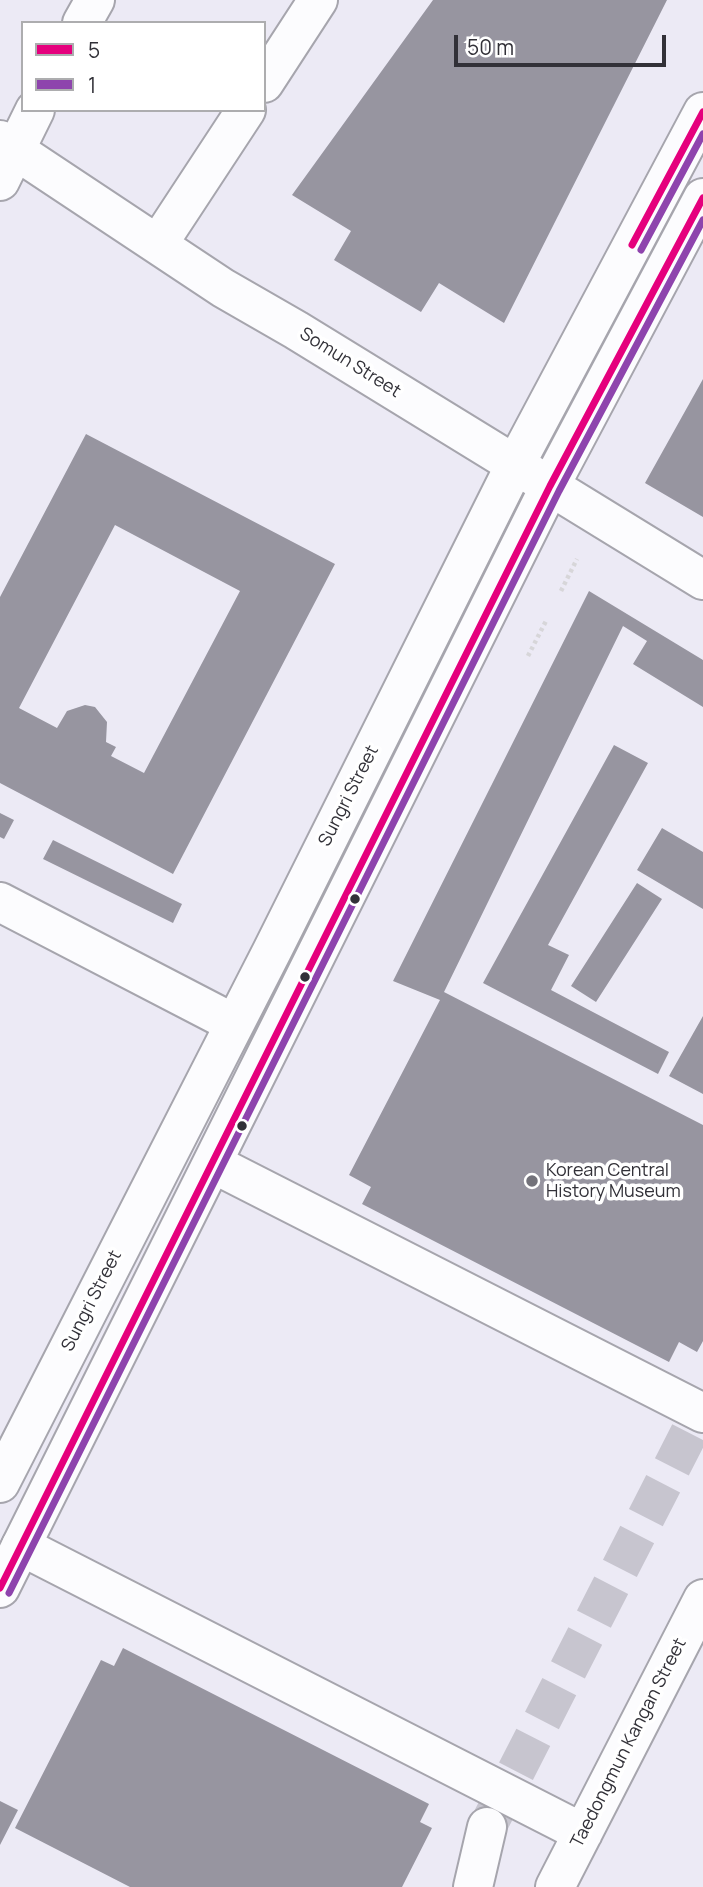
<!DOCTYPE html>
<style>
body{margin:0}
#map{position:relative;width:703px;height:1887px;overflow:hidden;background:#eceaf5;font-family:Manrope,sans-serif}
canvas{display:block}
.legend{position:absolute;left:21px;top:21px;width:245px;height:91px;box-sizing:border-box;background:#fff;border:2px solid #adadaf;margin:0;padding:9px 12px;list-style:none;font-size:21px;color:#323138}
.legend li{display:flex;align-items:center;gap:14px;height:35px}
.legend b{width:35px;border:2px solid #adadaf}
.scale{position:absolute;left:454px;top:35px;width:212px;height:32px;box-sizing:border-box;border:4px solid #323138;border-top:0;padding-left:9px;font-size:21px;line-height:24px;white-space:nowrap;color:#323138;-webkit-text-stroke:5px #fff;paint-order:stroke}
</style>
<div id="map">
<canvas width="703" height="1887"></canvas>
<ul class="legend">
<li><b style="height:9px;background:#e5007d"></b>5</li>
<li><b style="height:9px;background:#8e44ad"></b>1</li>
</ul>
<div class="scale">50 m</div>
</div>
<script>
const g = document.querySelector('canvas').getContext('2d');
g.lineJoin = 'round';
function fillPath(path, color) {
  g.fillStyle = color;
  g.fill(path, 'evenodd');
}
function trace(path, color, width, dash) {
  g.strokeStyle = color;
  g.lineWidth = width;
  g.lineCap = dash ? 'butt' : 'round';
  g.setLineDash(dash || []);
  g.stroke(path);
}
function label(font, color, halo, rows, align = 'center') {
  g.font = font + ' Manrope,sans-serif';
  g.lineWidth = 7;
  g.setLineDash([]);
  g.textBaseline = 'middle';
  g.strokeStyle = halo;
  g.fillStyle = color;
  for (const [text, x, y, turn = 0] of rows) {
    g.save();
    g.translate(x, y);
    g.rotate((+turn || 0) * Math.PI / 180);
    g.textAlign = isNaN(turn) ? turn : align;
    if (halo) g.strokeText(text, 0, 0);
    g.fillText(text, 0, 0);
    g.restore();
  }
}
fillPath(new Path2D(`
 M433 0H667L504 323 439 283 421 312 334 260 351 231 292 195Z
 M703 379V517L645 483Z
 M86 434 335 564 173 874 0 783V597ZM115 525 240 591 144 773 111 756 116 747 106 742 107 722 95 707 85 705 67 711 57 728 19 708Z
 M589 591 703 660V707L633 664 647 641 623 626 444 992 703 1125V1341L697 1352 679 1342 669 1362 362 1204 371 1187 349 1175 440 1000 393 981Z
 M614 745 648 763 548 945 569 955 551 990 669 1052 658 1074 483 983Z
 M0 813 14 820 4 839 0 837Z
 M662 828 703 852V909L637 870Z
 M53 840 182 904 173 923 43 859Z
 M637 883 662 899 596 1002 571 986Z
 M703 1016V1094L669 1076Z
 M123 1648 429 1804 420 1822 432 1828 402 1887H130L15 1828 101 1660 114 1666Z
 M0 1801 18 1810 0 1845Z`), '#9795a0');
trace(new Path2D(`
 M490 1822 703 1406`), '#c7c5cf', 38, [38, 19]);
const minor = new Path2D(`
 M264 83 318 0
 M0 140 223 288 296 330 703 580
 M158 244 246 110
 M0 902 233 1023
 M214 1164 703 1413
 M21 1546 583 1833
 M473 1887 487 1827
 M555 1887 703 1599`);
const major = new Path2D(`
 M82 23 95 0
 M0 181 35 110
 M0 1483 272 951 515 465 703 112
 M0 1588 550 486 703 198`);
trace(minor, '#a6a5ad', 42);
trace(major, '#a6a5ad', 42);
trace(new Path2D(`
 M561 591 577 559
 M528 656 547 619`), '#d7d6d9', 4.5, [3.5, 3.5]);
trace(minor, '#fcfcfe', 38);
trace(major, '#fcfcfe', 38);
trace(new Path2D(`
 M632 245 703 112
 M0 1588 550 486 703 198`), '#e5007d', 7);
trace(new Path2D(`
 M641 250 703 134
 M9 1593 559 491 703 220`), '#8e44ad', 7);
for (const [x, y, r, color] of [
 [355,899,6,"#323138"],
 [305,977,6,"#323138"],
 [242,1126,6,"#323138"],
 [532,1181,7,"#73727a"]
]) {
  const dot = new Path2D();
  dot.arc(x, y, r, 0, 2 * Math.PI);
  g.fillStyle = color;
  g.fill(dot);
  trace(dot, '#fff', 2.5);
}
label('18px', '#323138', '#fff', [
 ["Somun Street",350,363,32],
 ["Sungri Street",349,796,-63],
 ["Sungri Street",92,1301,-63],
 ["Taedongmun Kangan Street",629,1743,-63]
]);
label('18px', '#323138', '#fff', [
 ["Korean Central",546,1171],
 ["History Museum",546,1192]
], 'left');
</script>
